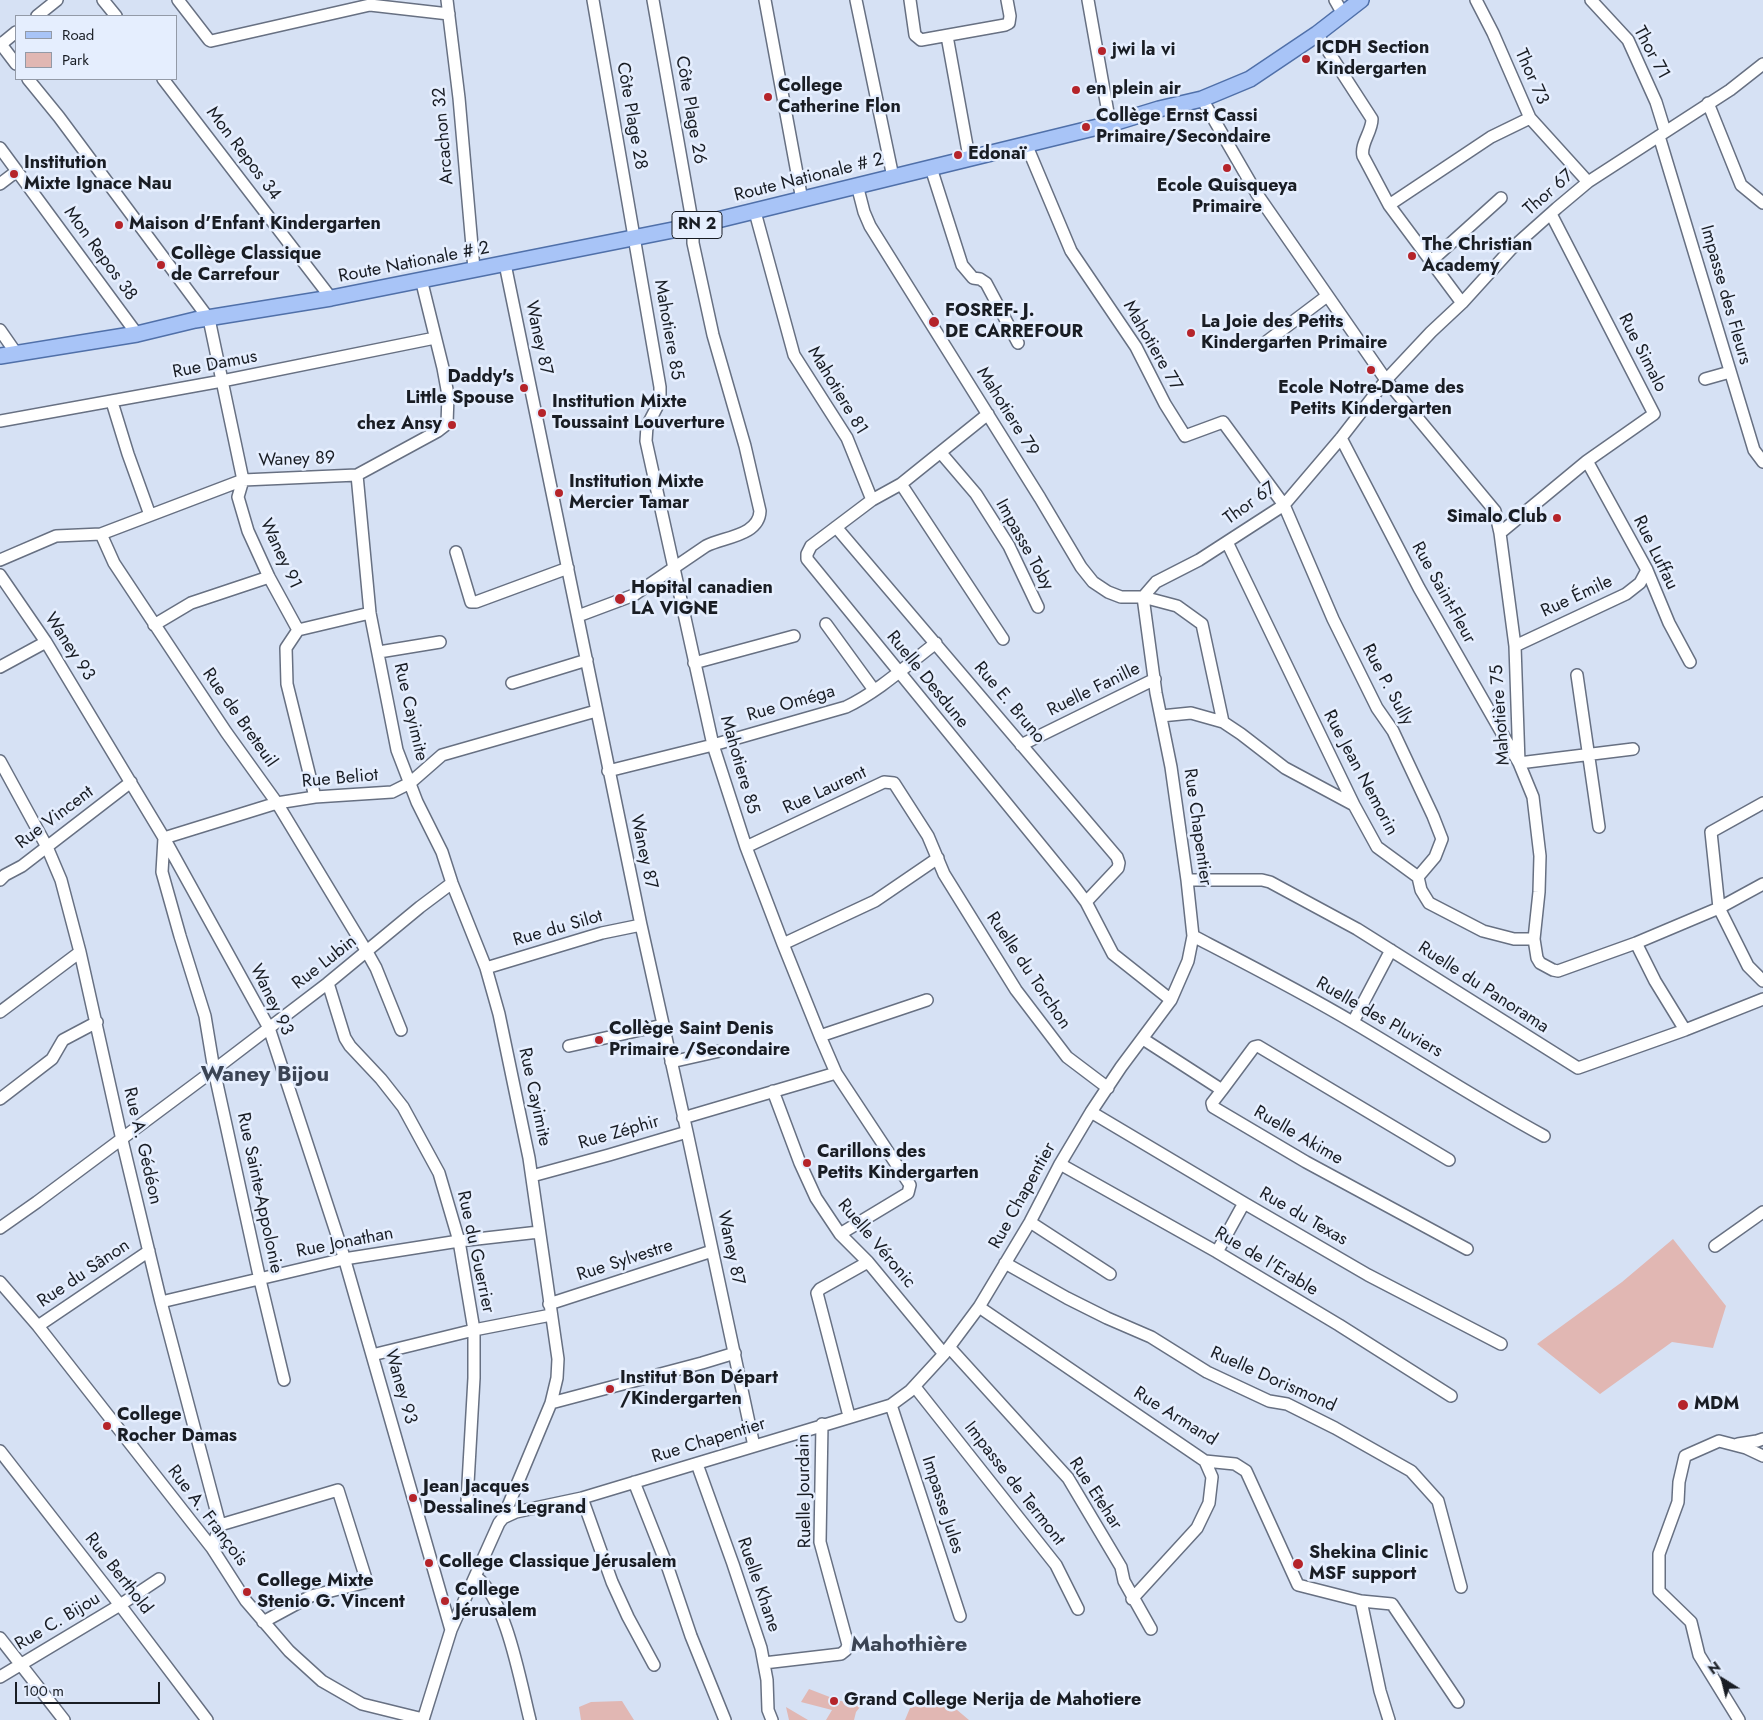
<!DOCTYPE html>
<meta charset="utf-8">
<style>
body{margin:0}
#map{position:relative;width:1763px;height:1720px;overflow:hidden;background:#d6e1f4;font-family:Jost,sans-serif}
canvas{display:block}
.legend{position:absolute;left:15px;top:15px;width:162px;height:65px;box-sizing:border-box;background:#e5eefe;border:1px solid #939aa7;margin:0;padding:6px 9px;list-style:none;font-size:15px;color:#191d24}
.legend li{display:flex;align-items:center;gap:10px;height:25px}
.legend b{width:25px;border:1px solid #939aa7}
.north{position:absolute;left:1698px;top:1655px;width:50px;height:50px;-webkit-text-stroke:4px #e5eefe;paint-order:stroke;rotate:324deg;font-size:14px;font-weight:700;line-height:20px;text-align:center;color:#191d24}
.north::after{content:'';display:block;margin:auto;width:18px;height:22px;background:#191d24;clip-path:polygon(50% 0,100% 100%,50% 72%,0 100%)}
.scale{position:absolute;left:15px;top:1682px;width:145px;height:22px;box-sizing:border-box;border:2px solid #191d24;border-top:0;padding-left:6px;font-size:15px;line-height:18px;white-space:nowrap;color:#191d24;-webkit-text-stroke:4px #e5eefe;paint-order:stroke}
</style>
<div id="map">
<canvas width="1763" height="1720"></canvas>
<ul class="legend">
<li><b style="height:6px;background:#a8c4f7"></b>Road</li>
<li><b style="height:14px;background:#e1b7b3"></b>Park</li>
</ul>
<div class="north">N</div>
<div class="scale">100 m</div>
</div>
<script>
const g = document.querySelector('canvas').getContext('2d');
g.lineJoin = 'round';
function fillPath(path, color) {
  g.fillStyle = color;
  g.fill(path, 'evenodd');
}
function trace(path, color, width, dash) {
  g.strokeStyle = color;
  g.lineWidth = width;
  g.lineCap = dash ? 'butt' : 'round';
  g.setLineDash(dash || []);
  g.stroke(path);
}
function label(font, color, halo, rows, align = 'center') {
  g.font = font + ' Jost,sans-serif';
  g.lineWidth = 5;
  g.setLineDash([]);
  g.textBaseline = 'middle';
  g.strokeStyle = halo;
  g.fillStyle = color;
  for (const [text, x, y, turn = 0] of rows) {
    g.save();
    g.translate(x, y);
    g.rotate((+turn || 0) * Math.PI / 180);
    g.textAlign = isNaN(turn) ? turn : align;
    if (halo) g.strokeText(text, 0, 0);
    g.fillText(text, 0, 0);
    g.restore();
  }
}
fillPath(new Path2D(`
 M1673 1239 1726 1306 1713 1348 1672 1342 1600 1394 1537 1344 1622 1282Z
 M809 1689 840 1701 864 1702 856 1712 854 1720H826L832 1710 801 1702Z
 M944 1699 969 1720H905L910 1708Z
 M622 1701 634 1720H581L579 1707 591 1702Z
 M786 1707 808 1720H789Z`), '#e1b7b3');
const minor = new Path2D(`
 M103 0 116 16
 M178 0 209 40 211 41 370 5 449 14
 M447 0 459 98 474 269
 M593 0 660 387V401L647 426 646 441 713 745 746 847 783 944 820 1036 836 1073 910 1185 908 1193 840 1234
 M765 0 802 200
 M856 0 893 177
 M910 0 915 35 921 40 1005 25 1009 23 1010 16 1007 0
 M1088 0 1110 124
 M1335 0 1343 14
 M1476 0 1493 33 1530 118 1588 182
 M1591 0 1628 40 1656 102 1665 131
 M37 16 57 0
 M1317 34 1372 119C1372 132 1360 144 1363 156L1389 205 1462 303
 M947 36 969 157
 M0 43 16 64
 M0 45 16 32
 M28 79 59 117 209 319 243 480 238 497 248 531 269 577 298 630 286 648 287 684 315 797
 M163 79 331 298
 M1202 99 1257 194 1386 380 1495 511 1500 533 1515 646 1519 763 1533 797 1540 856 1539 892 1534 939 1537 958 1540 963 1553 970 1558 971 1636 943 1719 908 1763 884
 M1708 103 1741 185 1763 203
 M1659 136 1754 450 1763 462
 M1026 144 1071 251 1136 347 1165 404 1185 436 1223 422 1284 505 1333 619 1377 708 1393 731 1433 816 1442 839 1435 857 1418 877
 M0 148 137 334
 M931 168 962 265 973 278 980 279 986 283 1018 343
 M0 184 17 171
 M857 185 864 212 870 226 1040 498 1081 567 1093 582 1108 592 1121 597H1143L1177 606 1202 624 1223 722
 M1389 205 1491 137 1530 118
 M755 212 794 355 847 438 872 500
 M1430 262 1501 198
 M505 264 641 925 687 1132 754 1446
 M0 330 16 353
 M1266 342 1327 296
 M1705 379 1730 372
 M112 402 128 454 150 515
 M988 414 901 484 872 500 811 546 807 554V559L1074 886 1086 902 1113 954 1171 1000
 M0 421 222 381 435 338
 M1341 438 1419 588 1519 763 1633 749
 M941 453 976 494 1009 546 1038 607
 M1587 461 1647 570 1669 623 1690 662
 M357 475 370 613 397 750 417 802 442 852 452 883 486 968 499 1014 529 1158 558 1359 557 1378 551 1403 503 1518 499 1523 451 1630 423 1720
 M901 484 1003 639
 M836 527 1117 857 1119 863 1118 868 1086 902
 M1500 533 1587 461 1654 414 1551 214
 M101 534 114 563 226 732 277 803 367 952 376 968 401 1030
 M1227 542 1354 805 1377 847 1418 877 1421 890 1429 903 1483 931 1514 939H1534
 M456 552 471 602H476L568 568
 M0 560 56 536 101 534 243 480 357 475 438 431 447 424 448 395 443 368 421 279
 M0 575 46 642 164 838 269 1028 341 1247 451 1630
 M1143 597 1156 582 1199 560 1284 505 1341 438 1386 380 1431 332 1462 303 1511 249 1557 208 1588 182 1730 90 1763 64
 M578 616 634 595 706 546C723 537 759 536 760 511L745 446 713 335 693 243V226L653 0
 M826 624 874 690
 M154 625 191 603 269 577
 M298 630 370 613
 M1515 646 1626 594 1640 583 1647 570
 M379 652 440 642
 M694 663 794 636
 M0 667 46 642
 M1577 675 1599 827
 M512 683 587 660
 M1161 716 1191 713 1223 722 1241 734 1285 768 1354 805
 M1021 745 1155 679
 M0 761 47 847 61 880 80 952 122 1140 161 1302 220 1525 212 1548
 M608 771 713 745 846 707C879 691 907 665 936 643
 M1763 803 1711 832 1719 908 1748 966 1763 981
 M164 838 162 872 180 936 205 1016 214 1070 260 1280 284 1380
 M164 838 277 803 315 797 392 792 410 783 442 755 596 711
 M746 847 884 782 894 783 928 836 944 874 1016 990 1067 1057 1108 1088
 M0 880 5 875 22 866 131 782
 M1187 880H1262L1270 882 1357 929 1578 1068 1685 1030 1763 999
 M1193 936C1247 964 1302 992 1354 1023 1417 1060 1479 1101 1544 1136
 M1636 943 1655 981 1685 1030
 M783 944 875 901 938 858
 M486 968 602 933 641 925
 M328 983 345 1038 350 1046 381 1079 403 1107 439 1173 459 1241 474 1330V1378L467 1501
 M0 1012 80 952
 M1353 1022 1391 950
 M820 1036 927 1000
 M1143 1039 1222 1090 1212 1103 1213 1107 1306 1162 1467 1249
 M569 1046 663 1025
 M671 1062 720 1051
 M1222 1090 1254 1047 1258 1046 1449 1160
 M773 1091 800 1163 816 1198 840 1234 868 1262 944 1354
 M0 1099 52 1059 63 1040 97 1022
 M1091 1112 1244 1203 1368 1275 1501 1344
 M683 1118 836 1073
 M1060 1164 1217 1252 1339 1325 1451 1396
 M532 1176 609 1155 687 1132
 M1030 1222 1110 1274
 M0 1228 37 1202 214 1070 328 983 420 907 452 883
 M1715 1246 1763 1212
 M1217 1252 1244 1203
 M1005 1263 1067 1298 1107 1318 1151 1337 1207 1372 1269 1401 1287 1404 1335 1428 1411 1471 1438 1501 1461 1587
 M0 1282 38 1326 212 1548 246 1601 289 1651 322 1681 362 1704 423 1719
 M161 1302 344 1259 459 1241 539 1232
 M549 1304 712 1251
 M979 1307 1205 1461 1235 1464 1246 1471 1298 1585 1361 1601 1380 1691 1389 1720
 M38 1326 149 1251
 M949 1347 1068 1478 1121 1567 1124 1581 1151 1629
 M372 1355 474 1330 551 1315
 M915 1387 1056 1565 1078 1609
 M551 1403 702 1363 735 1353
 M891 1405 960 1616
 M849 1416 817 1293 820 1289 868 1262
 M1738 1444 1757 1441 1763 1439
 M0 1451 120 1605 207 1720
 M697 1464 733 1564 761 1648 767 1680 768 1710 772 1720
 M634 1482 668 1568 691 1636 725 1720
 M582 1498 612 1582 628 1617 654 1665
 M503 1518 516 1512 582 1498 891 1405 910 1391 944 1354 979 1307 1030 1222 1060 1164 1091 1112 1121 1067 1171 1000 1188 961 1193 936 1187 880 1171 767 1156 693 1143 597
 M220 1525 338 1490 367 1582 311 1596 263 1622
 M476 1577C506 1597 521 1685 530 1720
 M1132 1599 1197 1528 1209 1503 1212 1477 1205 1461
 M1361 1601 1392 1604 1458 1702
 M0 1638 64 1720
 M764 1663 841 1654 846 1650 848 1645 820 1542 822 1424
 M0 1677 120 1605 159 1579
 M1739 1720 1699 1655 1691 1622 1659 1591V1554L1678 1502 1679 1482 1685 1456 1719 1441 1746 1448 1763 1456`);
const major = new Path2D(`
 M0 356 137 334 195 320 331 298 693 226 1110 124 1159 109 1202 99 1250 79 1317 34 1361 0`);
trace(minor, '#677082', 14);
trace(major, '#5070a9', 18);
trace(minor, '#fff', 11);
trace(major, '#a8c4f7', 15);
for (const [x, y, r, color] of [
 [1102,51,5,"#b5242a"],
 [1306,59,5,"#b5242a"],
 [1076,90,5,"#b5242a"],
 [768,97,5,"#b5242a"],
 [1086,127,5,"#b5242a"],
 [958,155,5,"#b5242a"],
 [1227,168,5,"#b5242a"],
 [14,174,5,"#b5242a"],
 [119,225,5,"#b5242a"],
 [1412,256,5,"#b5242a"],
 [161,265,5,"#b5242a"],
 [934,322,6,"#b5242a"],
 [1191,333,5,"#b5242a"],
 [1371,370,5,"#b5242a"],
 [524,388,5,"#b5242a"],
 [542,413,5,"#b5242a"],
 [452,425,5,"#b5242a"],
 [559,493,5,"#b5242a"],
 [1557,518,5,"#b5242a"],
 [620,599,6,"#b5242a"],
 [599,1040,5,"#b5242a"],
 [807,1163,5,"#b5242a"],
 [610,1389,5,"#b5242a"],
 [1683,1405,6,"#b5242a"],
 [107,1426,5,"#b5242a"],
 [413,1498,5,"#b5242a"],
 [429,1563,5,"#b5242a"],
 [1298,1564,6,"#b5242a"],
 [247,1592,5,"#b5242a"],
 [445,1601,5,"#b5242a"],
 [834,1701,5,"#b5242a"]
]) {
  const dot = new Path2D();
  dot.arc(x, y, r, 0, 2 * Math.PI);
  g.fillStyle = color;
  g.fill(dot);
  trace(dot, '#e5eefe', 2);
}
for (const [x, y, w] of [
 [697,225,50]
]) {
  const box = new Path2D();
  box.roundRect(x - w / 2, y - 13.5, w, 27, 4);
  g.fillStyle = '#e5eefe';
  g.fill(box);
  trace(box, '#191d24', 1);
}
label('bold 16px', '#191d24', null, [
 ["RN 2",697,225]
]);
label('bold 18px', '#191d24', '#e5eefe', [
 ["ICDH Section",1316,49],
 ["Kindergarten",1316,70],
 ["jwi la vi",1112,51],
 ["College",778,87],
 ["Catherine Flon",778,108],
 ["en plein air",1086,90],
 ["Collège Ernst Cassi",1096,117],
 ["Primaire/Secondaire",1096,138],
 ["Edonaï",968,155],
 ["Institution",24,164],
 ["Mixte Ignace Nau",24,185],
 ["Ecole Quisqueya",1227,187,"center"],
 ["Primaire",1227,208,"center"],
 ["Maison d’Enfant Kindergarten",129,225],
 ["The Christian",1422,246],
 ["Academy",1422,267],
 ["Collège Classique",171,255],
 ["de Carrefour",171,276],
 ["FOSREF- J.",945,312],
 ["DE CARREFOUR",945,333],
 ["La Joie des Petits",1201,323],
 ["Kindergarten Primaire",1201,344],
 ["Daddy's",514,378,"right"],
 ["Little Spouse",514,399,"right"],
 ["Ecole Notre-Dame des",1371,389,"center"],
 ["Petits Kindergarten",1371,410,"center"],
 ["Institution Mixte",552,403],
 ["Toussaint Louverture",552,424],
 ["chez Ansy",442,425,"right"],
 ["Institution Mixte",569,483],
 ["Mercier Tamar",569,504],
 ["Simalo Club",1547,518,"right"],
 ["Hopital canadien",631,589],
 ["LA VIGNE",631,610],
 ["Collège Saint Denis",609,1030],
 ["Primaire /Secondaire",609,1051],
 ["Carillons des",817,1153],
 ["Petits Kindergarten",817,1174],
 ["Institut Bon Départ",620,1379],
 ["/Kindergarten",620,1400],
 ["MDM",1694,1405],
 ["College",117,1416],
 ["Rocher Damas",117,1437],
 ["Jean Jacques",423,1488],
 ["Dessalines Legrand",423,1509],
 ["Shekina Clinic",1309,1554],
 ["MSF support",1309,1575],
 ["College Classique Jérusalem",439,1563],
 ["College Mixte",257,1582],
 ["Stenio G. Vincent",257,1603],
 ["College",455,1591],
 ["Jérusalem",455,1612],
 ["Grand College Nerija de Mahotiere",844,1701]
], 'left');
label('18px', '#191d24', '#e5eefe', [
 ["Thor 71",1651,53,62],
 ["Thor 73",1531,77,66],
 ["Côte Plage 26",690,110,80],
 ["Côte Plage 28",631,116,80],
 ["Arcachon 32",444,136,-95],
 ["Mon Repos 34",243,154,53],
 ["Route Nationale # 2",809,178,-14],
 ["Thor 67",1549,193,-41],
 ["Mon Repos 38",100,254,54],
 ["Route Nationale # 2",414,263,-11],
 ["Impasse des Fleurs",1725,295,74],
 ["Mahotiere 85",668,330,80],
 ["Waney 87",538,338,78],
 ["Mahotiere 77",1152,346,60],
 ["Rue Simalo",1642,353,63],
 ["Rue Damus",215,365,-11],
 ["Mahotiere 81",837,391,59],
 ["Mahotiere 79",1007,412,58],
 ["Waney 89",297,460,-2],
 ["Thor 67",1250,504,-36],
 ["Impasse Toby",1024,545,61],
 ["Rue Luffau",1655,553,64],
 ["Waney 91",280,554,65],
 ["Rue Saint-Fleur",1443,593,61],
 ["Rue Émile",1577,597,-25],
 ["Waney 93",69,647,57],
 ["Ruelle Desdune",927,680,51],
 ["Rue P. Sully",1387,685,62],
 ["Ruelle Fanille",1094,690,-26],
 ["Rue E. Bruno",1009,703,50],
 ["Rue Oméga",791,704,-16],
 ["Rue Cayimite",410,712,77],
 ["Mahotière 75",1501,715,-94],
 ["Rue de Breteuil",239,718,55],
 ["Mahotiere 85",739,765,74],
 ["Rue Jean Nemorin",1360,773,62],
 ["Rue Beliot",340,779,-5],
 ["Rue Laurent",825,791,-25],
 ["Rue Vincent",55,818,-37],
 ["Rue Chapentier",1197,827,82],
 ["Waney 87",643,852,78],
 ["Rue du Silot",558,929,-16],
 ["Rue Lubin",325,963,-38],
 ["Ruelle du Torchon",1028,971,56],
 ["Ruelle du Panorama",1483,988,33],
 ["Waney 93",271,1000,64],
 ["Ruelle des Pluviers",1379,1018,30],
 ["Rue Cayimite",534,1097,78],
 ["Rue Zéphir",619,1133,-16],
 ["Ruelle Akime",1298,1136,30],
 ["Rue A. Gédéon",142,1146,77],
 ["Rue Sainte-Appolonie",259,1193,78],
 ["Rue Chapentier",1023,1196,-61],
 ["Rue du Texas",1303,1217,30],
 ["Rue Jonathan",345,1243,-11],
 ["Ruelle Véronic",876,1244,50],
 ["Waney 87",730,1248,78],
 ["Rue du Guerrier",475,1252,78],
 ["Rue Sylvestre",625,1261,-18],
 ["Rue de l'Erable",1266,1262,31],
 ["Rue du Sânon",84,1274,-34],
 ["Ruelle Dorismond",1273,1380,24],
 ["Waney 93",400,1387,74],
 ["Rue Armand",1175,1417,32],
 ["Rue Chapentier",709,1441,-17],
 ["Impasse de Termont",1014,1484,52],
 ["Ruelle Jourdain",805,1491,-91],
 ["Rue Etehar",1095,1494,57],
 ["Impasse Jules",942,1505,72],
 ["Rue A. François",207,1516,53],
 ["Rue Berthold",118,1574,52],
 ["Ruelle Khane",758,1585,71],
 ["Rue C. Bijou",58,1622,-31]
]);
label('bold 22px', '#3b4454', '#e5eefe', [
 ["Waney Bijou",265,1076],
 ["Mahothière",909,1646]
]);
</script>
